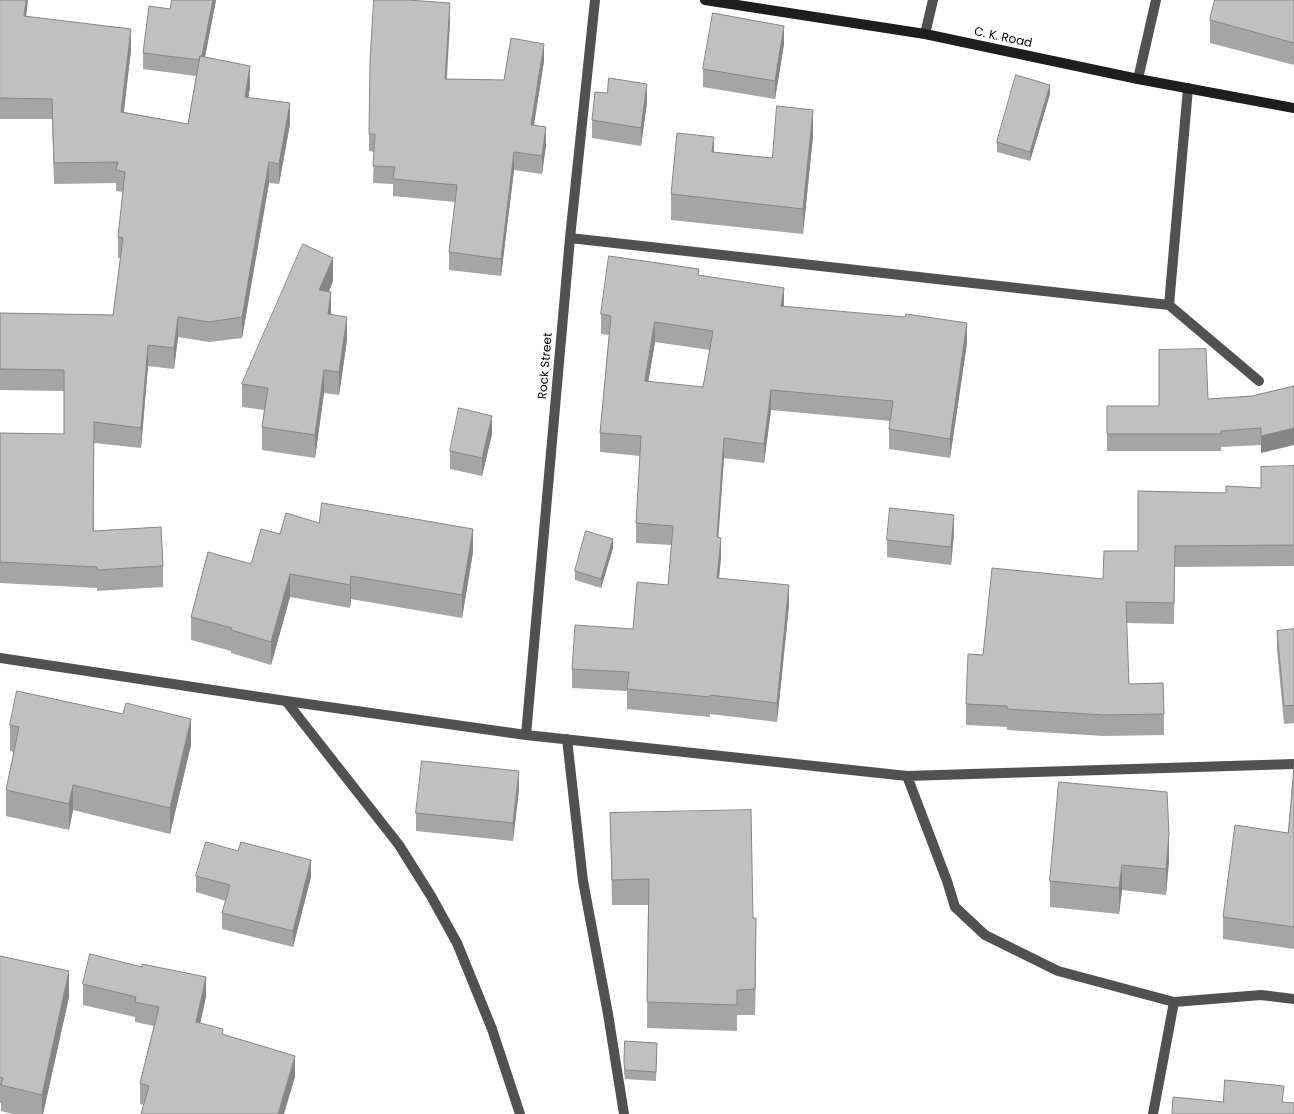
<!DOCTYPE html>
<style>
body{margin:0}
canvas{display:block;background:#fff}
</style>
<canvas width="1294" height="1114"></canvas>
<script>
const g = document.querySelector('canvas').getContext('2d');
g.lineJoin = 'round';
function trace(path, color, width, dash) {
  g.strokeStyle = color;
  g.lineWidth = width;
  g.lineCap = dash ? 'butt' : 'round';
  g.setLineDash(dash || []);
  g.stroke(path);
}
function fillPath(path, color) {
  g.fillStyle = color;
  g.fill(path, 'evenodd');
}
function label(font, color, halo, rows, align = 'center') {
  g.font = font + ' Poppins,sans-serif';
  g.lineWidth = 4.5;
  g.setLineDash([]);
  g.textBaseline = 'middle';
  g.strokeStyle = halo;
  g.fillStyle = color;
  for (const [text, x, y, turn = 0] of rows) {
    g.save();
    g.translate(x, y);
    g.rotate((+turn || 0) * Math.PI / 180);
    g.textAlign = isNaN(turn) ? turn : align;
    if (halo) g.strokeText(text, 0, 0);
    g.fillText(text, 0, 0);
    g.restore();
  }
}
trace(new Path2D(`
 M925 34 933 0
 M1138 79 1156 0
 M1188 88 1169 305 1259 381
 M570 238 1169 305
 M0 658 286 701 526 735 907 776 1294 764
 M286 701 399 845 431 896 457 943 492 1029 520 1114
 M526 735 570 238 595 0
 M567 739 583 881 608 1014 624 1114
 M907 776 947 881 955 907 985 935 1058 971 1174 1002 1153 1114
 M1174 1002 1261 995 1294 999`), '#515151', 10);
trace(new Path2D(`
 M705 0 925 34 1138 79 1294 108`), '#1e1e1e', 10);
fillPath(new Path2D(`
 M0 0 26 16 131 50 124 112 188 124 196 76 143 69V53L170 9 216 0 205 57 250 87 248 97 290 124 279 184 269 183 242 338 209 342 178 337 174 369 148 366 141 448 94 443V531L163 566V587L97 591V588L0 583V433L64 434V391L0 390V313L113 315 121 258H118V237L123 192 116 191V183L54 184 52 119H0Z
 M1294 0V65L1210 43V20Z
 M450 21 447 79 504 80 544 61 534 125 546 145 542 174 514 170 501 276 449 270V252L455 202 393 196V184L373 183 374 152 369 151V134Z
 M784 44 775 99 703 87V69Z
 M1050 94 1030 161 997 152V142Z
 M647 102 641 146 592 138V120Z
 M813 136 803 234 671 220V194L714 152 772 158Z
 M699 275 784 306 967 343 950 458 889 449V429L890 421 771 410 764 463 724 458 718 538 721 557 719 578 789 605 777 722 710 714V717L627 709V691L572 688V669L633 629 668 585 672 545 636 543V523L640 456 600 452V433L609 335 601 334V314ZM655 342 710 350 703 387 648 382Z
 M333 281 329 292 331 314 347 340 339 395 324 393 315 458 262 450V427L264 410 242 407V384Z
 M1294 386 1261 453V445L1221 447V451H1107V406H1159L1208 399 1252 396Z
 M492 434 482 476 450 469V451Z
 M1294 466V566L1175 567 1174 624 1126 623 1129 684 1164 714V735L1104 736 1007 730V727L966 725V704L983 655 1103 579 1138 551 1226 493 1261 488Z
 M319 523 473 552 462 618 351 599 350 608 290 597 271 665 231 653V651L191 640V617L251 564 280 534Z
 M954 533 951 565 887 557V540Z
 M613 548 601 588 575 580V571Z
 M1294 629V723L1284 724 1277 649V631Z
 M10 725 191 745 170 834 73 810 69 830 6 816V790L14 752 10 751Z
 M1294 766V949L1223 939V917L1288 833Z
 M1059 782 1169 860 1166 895 1122 890 1119 914 1050 907V881Z
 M519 789 513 841 416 831V813Z
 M610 813 753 918 756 944 755 1015H737V1031L647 1028 648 905H612Z
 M238 851 311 877 293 947 222 929V913L226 901 196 892V876Z
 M0 956 69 997 43 1114H13L1 1111V1103H0Z
 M83 984 206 997 200 1023 223 1035 295 1077 144 1105 140 1104V1083L154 1026 135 1022V1017L83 1005Z
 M625 1041 657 1052 656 1081 625 1079 624 1073Z`), '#a5a5a5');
fillPath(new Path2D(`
 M26 0H28L24 37V16Z
 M213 0H216L201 77V61Z
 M450 3V21L445 96V79Z
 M784 26V44L775 99V81Z
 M131 29V50L121 132V112Z
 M544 44V61L531 142V125Z
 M250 66V87L245 118V97Z
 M647 84V102L641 146V128Z
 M1050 85V94L1030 161V152Z
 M290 103V124L279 184V164Z
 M813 110V136L803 234V209Z
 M546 127V145L542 174V156Z
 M714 137V163L712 152Z
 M514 152V170L501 276V259Z
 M269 162V183L242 338V317Z
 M333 258V281L319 314V290Z
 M784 288V308L781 306Z
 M331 292V315L328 314Z
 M178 317V337L174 369V348Z
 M347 317V340L339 395V372Z
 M655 322V342L645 401V381Z
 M967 323V343L950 458V439Z
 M148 345V366L141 448V428Z
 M324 370V393L315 458V435Z
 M771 390V410L764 463V444Z
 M492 416V434L482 476V458Z
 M1294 428V445L1261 453V436Z
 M724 438V458L717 557V537Z
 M954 515V533L951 565V547Z
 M473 529V552L462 618V595Z
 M721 538V557L717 598V578Z
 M613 539V548L601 588V579Z
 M290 574V597L271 665V642Z
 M351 576V599L350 608V585Z
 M789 585V605L777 722V703Z
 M191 719V745L170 834V808Z
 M519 771V789L513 841V823Z
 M73 785V810L69 830V804Z
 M1169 834V860L1166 895V869Z
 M311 860V877L293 947V931Z
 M1122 865V890L1119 914V888Z
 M756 918V944L755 1015V989Z
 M69 971V997L43 1114H42V1095Z
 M206 977V997L196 1042V1022Z
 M295 1056V1077L284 1114H278Z`), '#868686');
const building = new Path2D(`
 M0 0H26L24 16 131 29 121 112 188 124 200 56 250 66 245 97 290 103 279 164 269 162 242 317 209 322 178 317 174 348 148 345 141 428 94 422 93 531 161 527 163 566 97 570V567L0 562V433L64 434V370L0 369V313L113 315 123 238 118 237 125 172 116 170 118 162 54 163 52 99 0 98Z
 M172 0H213L202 56H200L199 60 143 53 149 6 170 9Z
 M374 0H408L450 3 445 79 504 80 511 38 544 44 531 125 546 127 542 156 514 152 501 259 449 252 457 185 393 179 395 167 373 166 375 134H369L370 62Z
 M1215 0H1294V43L1210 20Z
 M713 13 784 26 775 81 703 69Z
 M1016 75 1050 85 1030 152 997 142Z
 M609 78 647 84 641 128 592 120 595 92 607 93Z
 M777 106 813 110 803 209 671 194 677 133 714 137 712 152 772 158Z
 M303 244 333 258 319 290 331 292 328 314 347 317 339 372 324 370 315 435 262 427 268 388 242 384Z
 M609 256 699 269 698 275 784 288 781 306 905 317 906 314 967 323 950 439 889 429 893 401 771 390 764 444 724 438 717 537 721 538 717 578 789 585 777 703 710 695V697L627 689 629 672 572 669 575 625 633 629 637 582 668 585 673 526 636 523 641 436 600 433 611 316 601 314ZM655 322 713 331 703 387 645 381Z
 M1206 349 1208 399 1252 396 1294 386V428L1261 436V428L1221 431V434H1107V406H1159V350Z
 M459 408 492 416 482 458 450 451Z
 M1294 466V545L1175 546 1174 603 1126 602 1129 684 1163 683 1164 714 1104 715 1007 709V706L966 704 968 654 983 655 992 568 1103 579 1104 551H1138V491L1226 493V486L1261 488V467Z
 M322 503 473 529 462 595 351 576 350 585 290 574 271 642 231 630 232 628 191 617 208 552 251 564 261 529 280 534 286 513 319 523Z
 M890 508 954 515 951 547 887 540Z
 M586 531 613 539 601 579 575 571Z
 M1294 629V705L1284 706 1277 631Z
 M17 691 123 714 126 703 191 719 170 808 73 785 69 804 6 790 19 727 10 725Z
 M422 761 519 771 513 823 416 813Z
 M1294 766V927L1223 917 1235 825 1288 833Z
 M1059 782 1167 792 1169 834 1166 869 1122 865 1119 888 1050 881Z
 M751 810 753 918H756L755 989 737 990V1005L647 1002 649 879 612 880 610 813Z
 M206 842 238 851 241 842 311 860 293 931 222 913 230 885 196 876Z
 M90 954 142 967V964L206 977 196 1022 223 1029 222 1034 295 1056 278 1114H141L149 1086 140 1083 159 1007 135 1002 136 997 83 984Z
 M0 956 69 971 42 1095 1 1085 3 1078 0 1077Z
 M625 1041 657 1043 656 1072 625 1070 624 1063Z
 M1225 1080 1284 1086 1282 1102 1294 1103V1114H1172L1173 1097 1223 1102Z`);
fillPath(building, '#c0c0c0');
trace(building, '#868686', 1);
label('12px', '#000', '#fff', [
 ["C. K. Road",1003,38,12],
 ["Rock Street",546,366,-85]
]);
</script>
